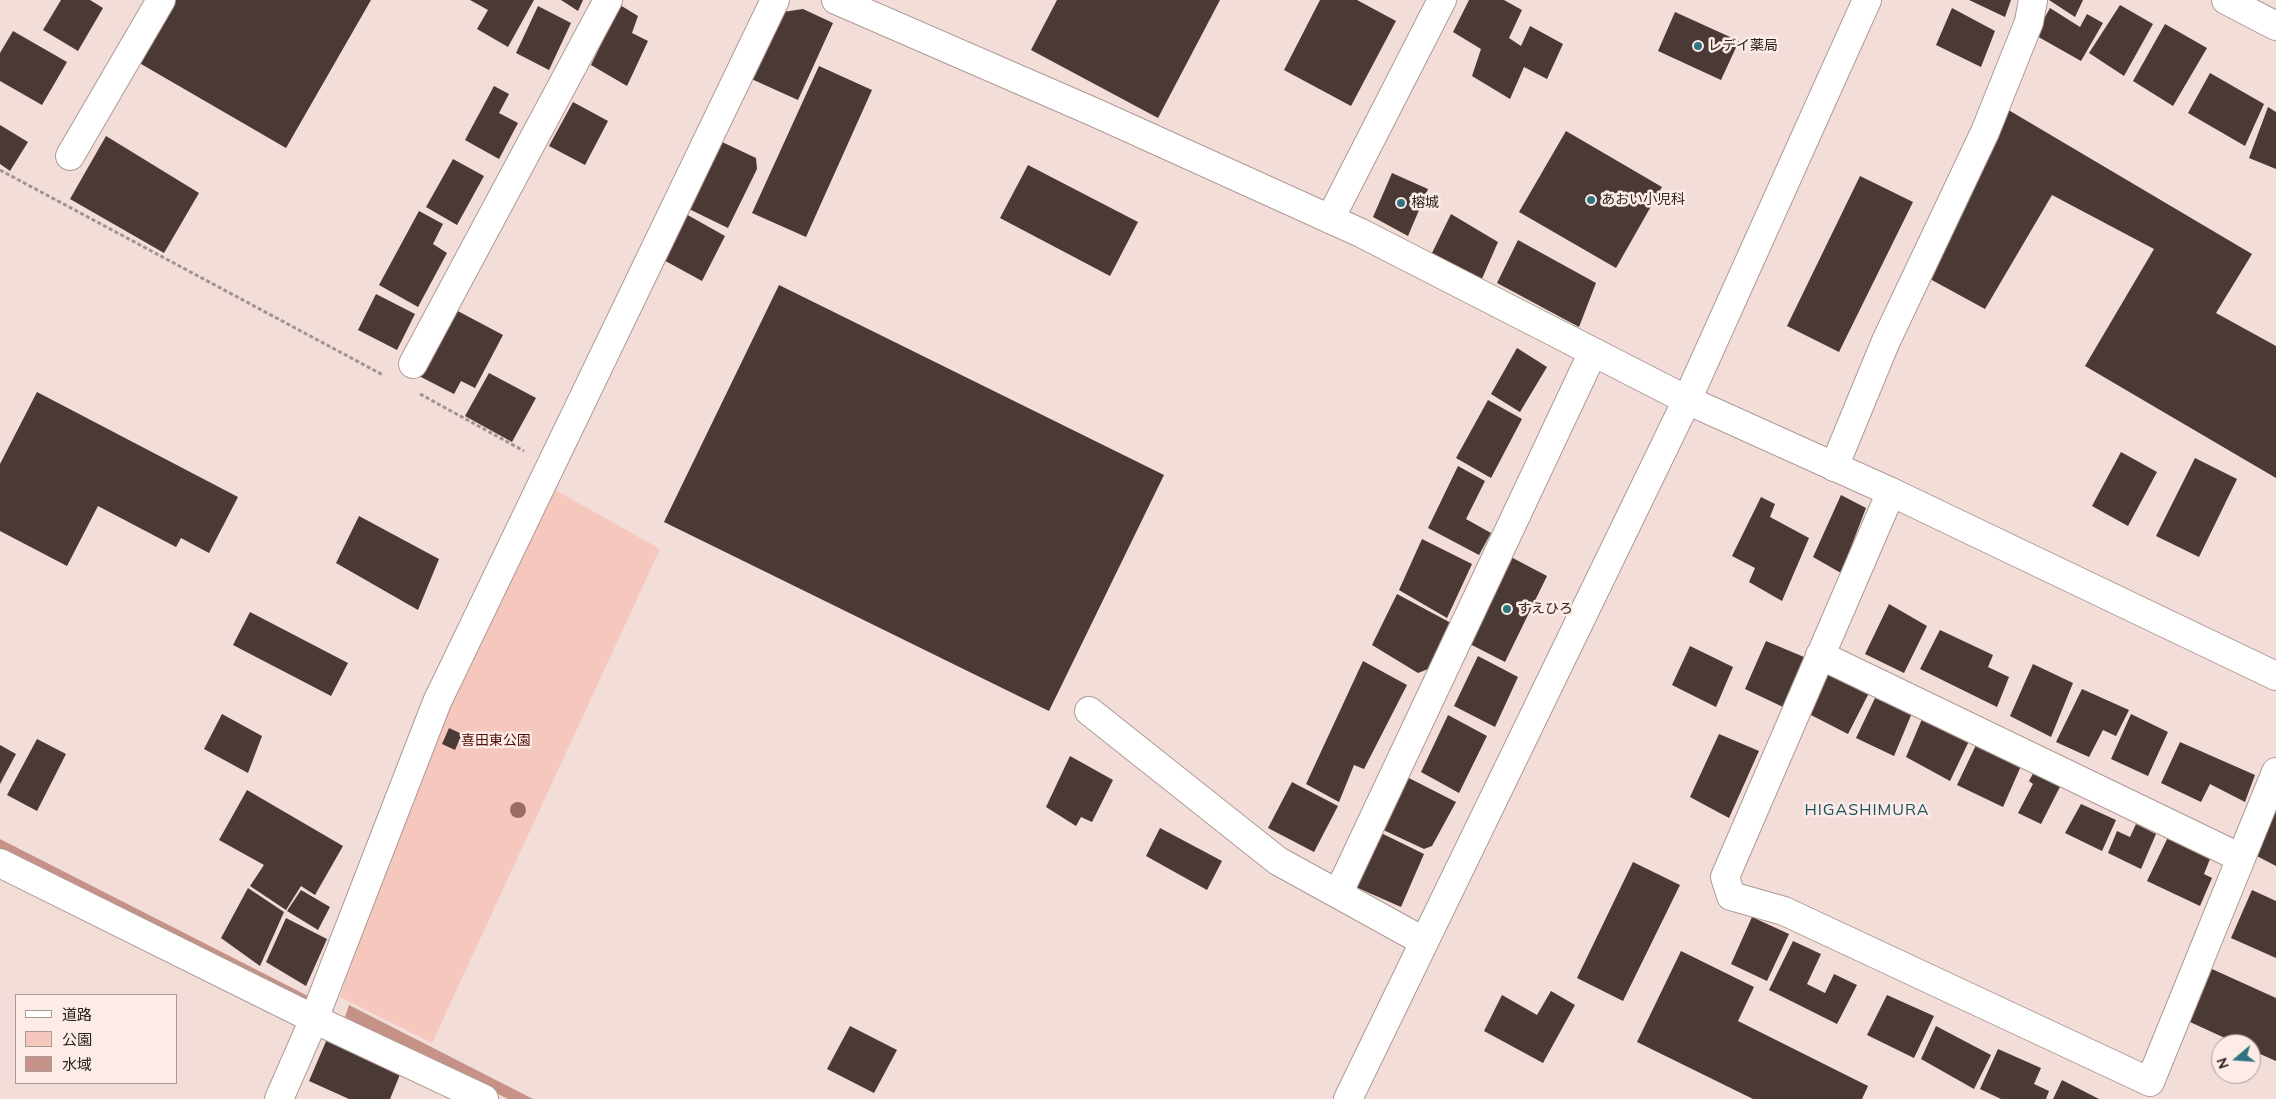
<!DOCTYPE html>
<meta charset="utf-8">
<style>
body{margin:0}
#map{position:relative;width:2276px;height:1099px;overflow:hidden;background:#f2ddd8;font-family:Mulish,"Noto Sans JP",sans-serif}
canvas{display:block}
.legend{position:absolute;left:15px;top:994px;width:162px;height:90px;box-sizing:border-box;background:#fdebe7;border:1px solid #a89b97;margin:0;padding:6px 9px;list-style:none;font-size:15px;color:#292220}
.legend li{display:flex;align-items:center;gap:10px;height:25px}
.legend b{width:25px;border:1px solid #a89b97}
.north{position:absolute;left:2211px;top:1034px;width:50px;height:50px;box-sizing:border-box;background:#fdebe7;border:1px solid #a89b97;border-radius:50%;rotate:252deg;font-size:14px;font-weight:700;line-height:20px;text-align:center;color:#292220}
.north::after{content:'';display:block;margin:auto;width:18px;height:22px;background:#2e7481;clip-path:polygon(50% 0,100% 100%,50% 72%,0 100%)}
</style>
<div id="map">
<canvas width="2276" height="1099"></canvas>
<ul class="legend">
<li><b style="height:6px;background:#fff"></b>道路</li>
<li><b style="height:14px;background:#f6c7bd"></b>公園</li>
<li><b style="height:14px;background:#c69186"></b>水域</li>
</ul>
<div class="north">N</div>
</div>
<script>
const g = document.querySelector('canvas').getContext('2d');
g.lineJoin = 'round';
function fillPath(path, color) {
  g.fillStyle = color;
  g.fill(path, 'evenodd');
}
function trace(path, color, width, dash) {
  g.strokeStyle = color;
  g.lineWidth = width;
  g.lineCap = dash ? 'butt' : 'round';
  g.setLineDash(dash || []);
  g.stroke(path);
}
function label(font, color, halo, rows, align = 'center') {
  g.font = font + ' Mulish,"Noto Sans JP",sans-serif';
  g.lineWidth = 5;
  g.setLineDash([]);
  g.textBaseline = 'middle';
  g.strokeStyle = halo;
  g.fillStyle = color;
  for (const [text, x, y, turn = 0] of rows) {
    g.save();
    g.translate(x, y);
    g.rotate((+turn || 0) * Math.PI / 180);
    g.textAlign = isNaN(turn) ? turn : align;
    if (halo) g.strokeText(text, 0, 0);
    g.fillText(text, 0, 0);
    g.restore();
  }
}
fillPath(new Path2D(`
 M543 483 660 549 432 1043 340 997 432 717Z`), '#f6c7bd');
fillPath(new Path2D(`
 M0 839 308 996 304 1005 0 851Z
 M349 1005 533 1099H508L345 1017Z`), '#c69186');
fillPath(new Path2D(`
 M61 0H90L103 8 78 51 43 30Z
 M162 0H371L286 148 129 57Z
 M470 0H534L508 47 477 29 488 10Z
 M561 0H583L578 11Z
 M1057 0H1220L1158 118 1031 50Z
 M1320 0H1357L1396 21 1351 106 1284 70Z
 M1469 0H1504L1522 10 1509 38 1521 46 1530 26 1563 44 1547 79 1524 67 1510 99 1472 76 1481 49 1453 32Z
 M1969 0H2011L2005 17Z
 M2049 0H2083L2075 17Z
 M620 5 638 16 632 33 648 41 627 86 591 65Z
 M2120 5 2153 24 2124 76 2089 53Z
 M538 6 571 23 549 70 516 53Z
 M1952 8 1995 31 1981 67 1936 45Z
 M2050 8 2080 27 2087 14 2103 23 2081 61 2035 35Z
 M803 9 833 23 798 100 747 77 776 13Z
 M1675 12 1739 41 1721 80 1658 51Z
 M2165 24 2207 48 2173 106 2133 81Z
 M13 31 67 62 42 105 0 81V53Z
 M819 66 872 90 806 237 752 213Z
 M2210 73 2264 104 2245 146 2188 113Z
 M494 86 509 94 499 113 518 123 499 159 465 140Z
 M573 102 608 121 585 165 549 146Z
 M2000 105 2252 254 2216 313 2276 346V478L2085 366 2154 249 2052 195 1985 309 1908 267Z
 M2268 107 2276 112V169L2249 158Z
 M0 125 28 142 10 171 0 164Z
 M1566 131 1662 187 1616 268 1519 212Z
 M106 136 199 193 164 253 70 199Z
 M720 141 756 158 757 169 728 228 687 208Z
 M453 159 484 176 457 225 426 207Z
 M1028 165 1138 222 1110 276 1000 218Z
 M1392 173 1428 189 1408 236 1373 217Z
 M1860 176 1913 202 1839 352 1787 326Z
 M419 211 443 224 433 244 447 253 418 307 379 285Z
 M684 213 725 236 702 281 660 258Z
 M1451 214 1498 242 1481 281 1431 255Z
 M1518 240 1596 283 1579 327 1497 283Z
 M779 285 1164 475 1049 711 664 522Z
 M376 294 415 314 397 350 358 330Z
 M454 309 503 335 475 388 461 381 454 394 419 376Z
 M1517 348 1547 367 1520 412 1491 394Z
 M489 373 536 398 512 442 465 416Z
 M37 392 238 497 209 553 181 538 176 547 98 506 67 566 0 531V464Z
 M1488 400 1522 419 1491 478 1456 458Z
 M2121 452 2157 472 2128 526 2092 506Z
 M2195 458 2237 479 2199 557 2156 536Z
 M1458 466 1485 481 1466 519 1491 533 1479 555 1428 528Z
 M1841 495 1866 508 1841 573 1813 557Z
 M1761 497 1775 504 1770 517 1809 538 1782 601 1749 582 1755 568 1732 556Z
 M359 516 439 559 418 610 336 563Z
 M1422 539 1472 564 1447 618 1399 590Z
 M1509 556 1547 576 1505 662 1466 642Z
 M1397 594 1451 623 1433 667 1418 673 1372 645Z
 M1889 604 1927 626 1904 673 1865 654Z
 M250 612 348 663 331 696 233 645Z
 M1940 630 1993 655 1988 667 2009 677 1997 707 1920 669Z
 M1766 641 1804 657 1783 707 1745 689Z
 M1690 646 1733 667 1716 707 1672 685Z
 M1478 656 1518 677 1495 727 1454 706Z
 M1363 661 1407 685 1364 769 1354 765 1339 802 1306 784Z
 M2033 664 2073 683 2051 737 2010 716Z
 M1825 669 1870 691 1848 734 1807 713Z
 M2082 689 2129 710 2116 736 2103 730 2089 757 2056 742Z
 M1875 698 1912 713 1894 756 1856 738Z
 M222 714 262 736 248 773 204 749Z
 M2131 714 2168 732 2148 776 2111 759Z
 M1448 715 1487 736 1459 793 1421 772Z
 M1922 719 1969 741 1950 781 1906 757Z
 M449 728 462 734 455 750 442 744Z
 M1719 734 1759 751 1729 818 1690 797Z
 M37 739 66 754 37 811 7 795Z
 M2180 742 2255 775 2245 802 2210 784 2201 802 2161 783Z
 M0 745 16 754 0 784Z
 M1976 745 2021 766 2003 807 1957 785Z
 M1070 756 1113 780 1092 822 1081 817 1076 826 1046 807Z
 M2036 768 2063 781 2041 824 2018 813 2033 784 2029 781Z
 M1403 775 1456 802 1432 846 1424 849 1379 828Z
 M1292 782 1338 806 1314 852 1268 828Z
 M247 790 343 846 315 895 301 886 286 910 250 886 264 865 219 840Z
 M2081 804 2116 820 2102 851 2065 833Z
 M2276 805V866L2253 854Z
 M2136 824 2156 834 2141 869 2108 853 2117 831 2130 837Z
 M1160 828 1222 861 1207 890 1146 856Z
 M1379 832 1424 854 1401 907 1358 888 1355 880Z
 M2169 835 2212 854 2204 874 2212 878 2200 906 2147 881Z
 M1633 862 1680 885 1623 1001 1577 978Z
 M248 888 284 912 260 966 221 938Z
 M301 890 330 907 318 930 287 911Z
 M2252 890 2276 901V958L2231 938Z
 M1752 917 1789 934 1767 981 1731 964Z
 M286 918 327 939 306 986 266 962Z
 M1793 941 1821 954 1807 984 1825 993 1834 974 1857 985 1837 1024 1769 990Z
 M1681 951 1754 987 1738 1021 1868 1086 1862 1099H1753L1637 1042Z
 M2212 969 2276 998V1061L2251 1050V1044H2238L2190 1022Z
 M1551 991 1575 1005 1543 1063 1484 1031 1502 995 1537 1015Z
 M1887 995 1934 1016 1914 1058 1867 1035Z
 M850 1026 897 1050 874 1093 827 1069Z
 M1936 1026 1991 1055 1974 1089 1921 1059Z
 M327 1039 401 1072 390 1099H349L309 1081Z
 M1998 1049 2041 1068 2034 1084 2049 1091 2046 1099H2001L1980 1089Z
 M2062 1080 2099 1099H2053Z`), '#4a3935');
const minor = new Path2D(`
 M2226 0 2276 26
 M70 156 161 0
 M1330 219 1442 0
 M413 364 608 0
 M1834 467 1886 341 1985 132 2029 22 2033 0
 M1891 492 1725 877 1731 896 1784 911 2150 1082 2276 772
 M1820 655 2241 858
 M1089 711 1278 861 1338 894
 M0 863 314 1019 484 1099
 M1423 941 1338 894 1593 352
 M279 1099 314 1019 437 702 775 0`);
const tertiary = new Path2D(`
 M836 0 1096 113 1361 233 1687 400 1891 492 2276 676
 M1348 1099 1687 400 1867 0`);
trace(minor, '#ae9a95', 30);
trace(tertiary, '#ae9a95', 30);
trace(new Path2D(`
 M0 170 383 375
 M420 394 524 451`), '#a2938f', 3, [4, 2.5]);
trace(minor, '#fff', 28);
trace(tertiary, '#fff', 28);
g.fillStyle = '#996d65';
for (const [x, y] of [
 [518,810]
]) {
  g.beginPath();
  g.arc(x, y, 8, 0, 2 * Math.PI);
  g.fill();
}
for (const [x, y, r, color] of [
 [1698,46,5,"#2e7481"],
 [1591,200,5,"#2e7481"],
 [1401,203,5,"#2e7481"],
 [1507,609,5,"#2e7481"]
]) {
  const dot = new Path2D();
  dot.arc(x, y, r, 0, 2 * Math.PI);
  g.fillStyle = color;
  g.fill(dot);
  trace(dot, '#fdebe7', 2);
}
label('14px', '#292220', '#fdebe7', [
 ["レデイ薬局",1708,46],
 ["あおい小児科",1601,200],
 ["榕城",1411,203],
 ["すえひろ",1517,609]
], 'left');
label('14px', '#511107', '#fdebe7', [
 ["喜田東公園",496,741]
]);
g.letterSpacing = '1px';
label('16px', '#19525d', '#fdebe7', [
 ["HIGASHIMURA",1867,810]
]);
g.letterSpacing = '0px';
</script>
